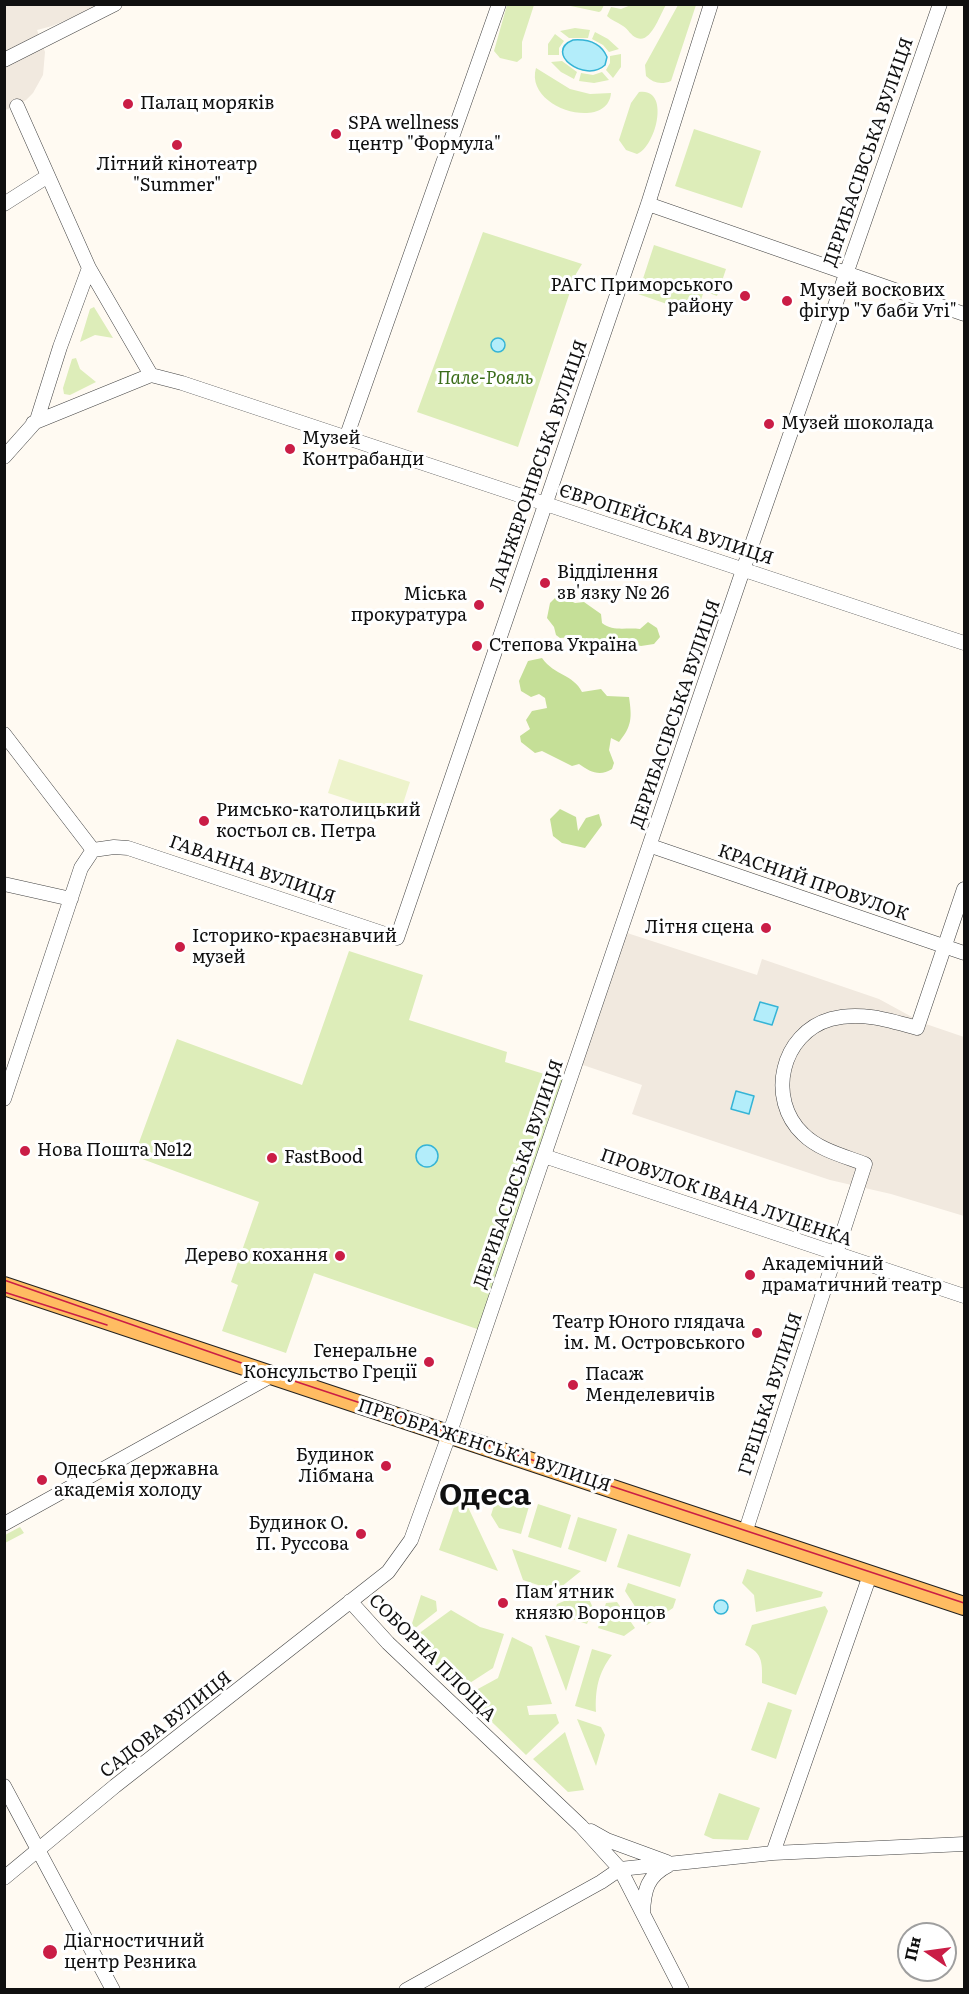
<!DOCTYPE html>
<meta charset="utf-8">
<style>
body{margin:0}
#map{position:relative;width:969px;height:1994px;overflow:hidden;background:#fffaf2;font-family:Literata,serif}
canvas{display:block}
.frame{position:absolute;inset:0;border:6px solid #101010;pointer-events:none}
.north{position:absolute;left:897px;top:1922px;width:60px;height:60px;box-sizing:border-box;background:#fff;border:2px solid #9f9f9f;border-radius:50%;rotate:283deg;font-size:16px;font-weight:700;line-height:24px;text-align:center;color:#101010}
.north::after{content:'';display:block;margin:auto;width:21px;height:27px;background:#ca1d46;clip-path:polygon(50% 0,100% 100%,50% 72%,0 100%)}
</style>
<div id="map">
<canvas width="969" height="1994"></canvas>
<div class="frame"></div>
<div class="north">Пн</div>
</div>
<script>
const g = document.querySelector('canvas').getContext('2d');
g.lineJoin = 'round';
function fillPath(path, color) {
  g.fillStyle = color;
  g.fill(path, 'evenodd');
}
function trace(path, color, width, dash) {
  g.strokeStyle = color;
  g.lineWidth = width;
  g.lineCap = dash ? 'butt' : 'round';
  g.setLineDash(dash || []);
  g.stroke(path);
}
function label(font, color, halo, rows, align = 'center') {
  g.font = font + ' Literata,serif';
  g.lineWidth = 6;
  g.setLineDash([]);
  g.textBaseline = 'middle';
  g.strokeStyle = halo;
  g.fillStyle = color;
  for (const [text, x, y, turn = 0] of rows) {
    g.save();
    g.translate(x, y);
    g.rotate((+turn || 0) * Math.PI / 180);
    g.textAlign = isNaN(turn) ? turn : align;
    if (halo) g.strokeText(text, 0, 0);
    g.fillText(text, 0, 0);
    g.restore();
  }
}
fillPath(new Path2D(`
 M507 5H534L522 42V58L517 62 500 58 494 51Z
 M566 5 604 4V5L601 11 599 12Z
 M631 5H666C660 14 651 44 637 38 631 36 628 29 623 26 617 22 611 20 607 16L611 7 621 9Z
 M678 5H696L671 81C661 85 653 83 646 76L645 65Z
 M575 28 590 30 588 38H569L560 31Z
 M595 32 608 39 619 49 609 52 603 45 592 39Z
 M555 34 564 41 559 48V55H548V44Z
 M621 54V67L613 78 606 70 610 63V56Z
 M562 61 577 72 574 79 561 72 551 62Z
 M536 68 570 89 590 94 611 93C608 132 524 109 536 68Z
 M602 72 609 80 594 83 579 81 581 73 593 75Z
 M639 92C671 87 656 147 637 154L626 150 619 140 631 103Z
 M694 129 761 151 742 208 675 186Z
 M483 232 582 264 576 274 518 447 417 412Z
 M654 245 726 269 717 296 704 291 696 314 638 294Z
 M94 307 113 338 95 335 80 342 90 309Z
 M76 358 80 369 96 382 70 395 64 394 63 388 72 359Z
 M349 951 423 975 409 1020 507 1052 505 1062 567 1081 480 1330 314 1273 286 1353 222 1331 238 1285 231 1282 259 1202 134 1156 177 1039 302 1085Z
 M475 1486 492 1492 487 1508 480 1505 481 1498Z
 M460 1490 498 1571 439 1550Z
 M498 1493 530 1503 521 1534 499 1528 491 1515Z
 M538 1504 571 1515 561 1548 528 1537Z
 M578 1517 617 1529 606 1562 568 1549Z
 M20 1527 24 1533 5 1543V1535Z
 M628 1534 691 1554 680 1587 617 1567Z
 M512 1549 581 1571 556 1591 523 1580Z
 M747 1569 823 1592 821 1597 756 1612 754 1595 742 1583Z
 M628 1583 676 1599 673 1608 647 1625 625 1591Z
 M421 1595 436 1601 437 1611 409 1633Z
 M579 1595 589 1599 593 1608 587 1624 554 1613 557 1604Z
 M617 1602 635 1628 624 1636 598 1628 606 1603Z
 M825 1606 828 1611 796 1695 762 1683C762 1665 764 1653 745 1645L752 1625Z
 M451 1610 480 1627 504 1634 493 1668 459 1690 407 1642Z
 M545 1635 580 1646 566 1691Z
 M512 1637 532 1647 552 1704 527 1706 529 1715 556 1714 559 1723 526 1755 465 1696 498 1678Z
 M592 1649 612 1655C598 1673 595 1690 596 1712L575 1706Z
 M768 1702 792 1710 776 1759 751 1750Z
 M577 1719 601 1727 605 1735 596 1766Z
 M565 1732 584 1790 568 1792 533 1759Z
 M719 1793 760 1808 748 1840 713 1839 704 1835Z`), '#ddedb9');
fillPath(new Path2D(`
 M558 595 575 603 584 602 601 614 602 623C614 632 626 627 640 629L648 622 657 628 660 637 654 644 641 646 632 644 617 651 600 641 588 639 583 643 572 637 560 638 556 635 554 627 547 618 550 603Z
 M542 658C555 676 573 674 582 692L601 689 607 696 629 697C632 718 632 726 619 742L611 738 609 750 614 763 612 769C600 777 590 772 579 764L572 766 542 751 535 753 521 742 520 736 530 729 526 720 532 711 547 708 545 698 539 694 531 697 521 691 519 681 528 661Z
 M560 809 576 817 578 831 586 818 599 814 602 825 585 848 562 843 553 836 550 819Z`), '#c5df97');
fillPath(new Path2D(`
 M339 759 410 782 399 816 328 793Z`), '#edf3cb');
fillPath(new Path2D(`
 M4 5H103L52 26 37 30 45 52 43 75 33 93 26 100 17 106 5 110Z
 M624 932 757 975 762 959 879 999 923 1023 964 1037V1216L891 1194 830 1180 632 1114 642 1085 580 1064Z`), '#f1e9df');
const water = new Path2D(`
 M573 40C587 39 601 43 607 57L605 65C585 84 543 52 573 40Z
 M491 345a7 7 0 1 1 14 0a7 7 0 1 1-14 0Z
 M760 1002 778 1007 772 1025 754 1020Z
 M736 1091 754 1096 749 1114 731 1109Z
 M416 1156a11 11 0 1 1 22 0a11 11 0 1 1-22 0Z
 M714 1607a7 7 0 1 1 14 0a7 7 0 1 1-14 0Z`);
fillPath(water, '#b3edfa');
trace(water, '#35b4d6', 1.5);
const minor = new Path2D(`
 M4 60 115 4
 M17 106 89 268
 M4 204 48 176
 M648 204 964 314
 M151 375 182 383 964 643
 M33 423 151 375
 M346 438 499 4
 M4 457 37 420 60 347 89 268 151 375
 M4 734 93 850
 M651 846 964 953
 M93 850 114 847 128 848 397 938 648 204 711 4
 M4 884 71 899
 M4 1099 81 868 93 850
 M544 1156 964 1296
 M4 1524 271 1376
 M745 1533 865 1164C844 1156 819 1150 803 1134 766 1099 781 1033 831 1019 860 1011 889 1020 917 1028L964 889
 M350 1601 388 1643 581 1826 620 1869 682 1990
 M4 1786 113 1990
 M591 1831 607 1840 667 1862
 M773 1853 870 1575
 M4 1878 115 1786 388 1572 411 1540 449 1435 743 570 940 4
 M643 1913C644 1890 647 1876 669 1865
 M406 1990 601 1882 620 1869 773 1853 964 1844`);
const major = new Path2D(`
 M4 1286 964 1606`);
trace(minor, '#434343', 15);
trace(major, '#212121', 20);
trace(minor, '#fff', 14);
trace(major, '#ffbc62', 18);
trace(new Path2D(`
 M4 1280 273 1374 964 1603
 M4 1292 107 1325`), '#ca1d46', 1.5);
for (const [x, y, r, color] of [
 [128,104,6,"#ca1d46"],
 [336,134,6,"#ca1d46"],
 [177,145,6,"#ca1d46"],
 [745,296,6,"#ca1d46"],
 [787,301,6,"#ca1d46"],
 [769,424,6,"#ca1d46"],
 [290,449,6,"#ca1d46"],
 [545,583,6,"#ca1d46"],
 [479,605,6,"#ca1d46"],
 [477,646,6,"#ca1d46"],
 [204,821,6,"#ca1d46"],
 [766,928,6,"#ca1d46"],
 [180,947,6,"#ca1d46"],
 [25,1151,6,"#ca1d46"],
 [272,1158,6,"#ca1d46"],
 [340,1256,6,"#ca1d46"],
 [750,1275,6,"#ca1d46"],
 [757,1333,6,"#ca1d46"],
 [429,1362,6,"#ca1d46"],
 [573,1385,6,"#ca1d46"],
 [386,1466,6,"#ca1d46"],
 [42,1480,6,"#ca1d46"],
 [361,1534,6,"#ca1d46"],
 [503,1603,6,"#ca1d46"],
 [50,1952,8,"#ca1d46"]
]) {
  const dot = new Path2D();
  dot.arc(x, y, r, 0, 2 * Math.PI);
  g.fillStyle = color;
  g.fill(dot);
  trace(dot, '#fff', 2);
}
label('18px', '#101010', '#fff', [
 ["Палац моряків",140,104],
 ["SPA wellness",348,124],
 ["центр \"Формула\"",348,145],
 ["Літний кінотеатр",177,165,"center"],
 ["\"Summer\"",177,186,"center"],
 ["РАГС Приморського",733,286,"right"],
 ["району",733,307,"right"],
 ["Музей воскових",799,291],
 ["фігур \"У баби Уті\"",799,312],
 ["Музей шоколада",781,424],
 ["Музей",302,439],
 ["Контрабанди",302,460],
 ["Відділення",557,573],
 ["зв'язку № 26",557,594],
 ["Міська",467,595,"right"],
 ["прокуратура",467,616,"right"],
 ["Степова Україна",489,646],
 ["Римсько-католицький",216,811],
 ["костьол св. Петра",216,832],
 ["Літня сцена",754,928,"right"],
 ["Історико-краєзнавчий",192,937],
 ["музей",192,958],
 ["Нова Пошта №12",37,1151],
 ["FastBood",284,1158],
 ["Дерево кохання",328,1256,"right"],
 ["Академічний",762,1265],
 ["драматичний театр",762,1286],
 ["Театр Юного глядача",745,1323,"right"],
 ["ім. М. Островського",745,1344,"right"],
 ["Генеральне",417,1352,"right"],
 ["Консульство Греції",417,1373,"right"],
 ["Пасаж",585,1375],
 ["Менделевичів",585,1396],
 ["Будинок",374,1456,"right"],
 ["Лібмана",374,1477,"right"],
 ["Одеська державна",54,1470],
 ["академія холоду",54,1491],
 ["Будинок О.",349,1524,"right"],
 ["П. Руссова",349,1545,"right"],
 ["Пам'ятник",515,1593],
 ["князю Воронцов",515,1614],
 ["Діагностичний",64,1942],
 ["центр Резника",64,1963]
], 'left');
label('18px', '#101010', '#fff', [
 ["ДЕРИБАСІВСЬКА ВУЛИЦЯ",869,152,-71],
 ["ЛАНЖЕРОНІВСЬКА ВУЛИЦЯ",539,466,-71],
 ["ЄВРОПЕЙСЬКА ВУЛИЦЯ",666,525,18],
 ["ДЕРИБАСІВСЬКА ВУЛИЦЯ",676,714,-71],
 ["ГАВАННА ВУЛИЦЯ",252,870,19],
 ["КРАСНИЙ ПРОВУЛОК",813,883,19],
 ["ДЕРИБАСІВСЬКА ВУЛИЦЯ",519,1174,-71],
 ["ПРОВУЛОК ІВАНА ЛУЦЕНКА",726,1198,19],
 ["ГРЕЦЬКА ВУЛИЦЯ",771,1394,-72],
 ["ПРЕОБРАЖЕНСЬКА ВУЛИЦЯ",484,1446,18],
 ["СОБОРНА ПЛОЩА",432,1658,45],
 ["САДОВА ВУЛИЦЯ",166,1725,-38]
]);
label('italic 18px', '#3b6d1a', '#fff', [
 ["Пале-Рояль",485,379]
]);
label('bold 30px', '#101010', '#fff', [
 ["Одеса",485,1496]
]);
</script>
